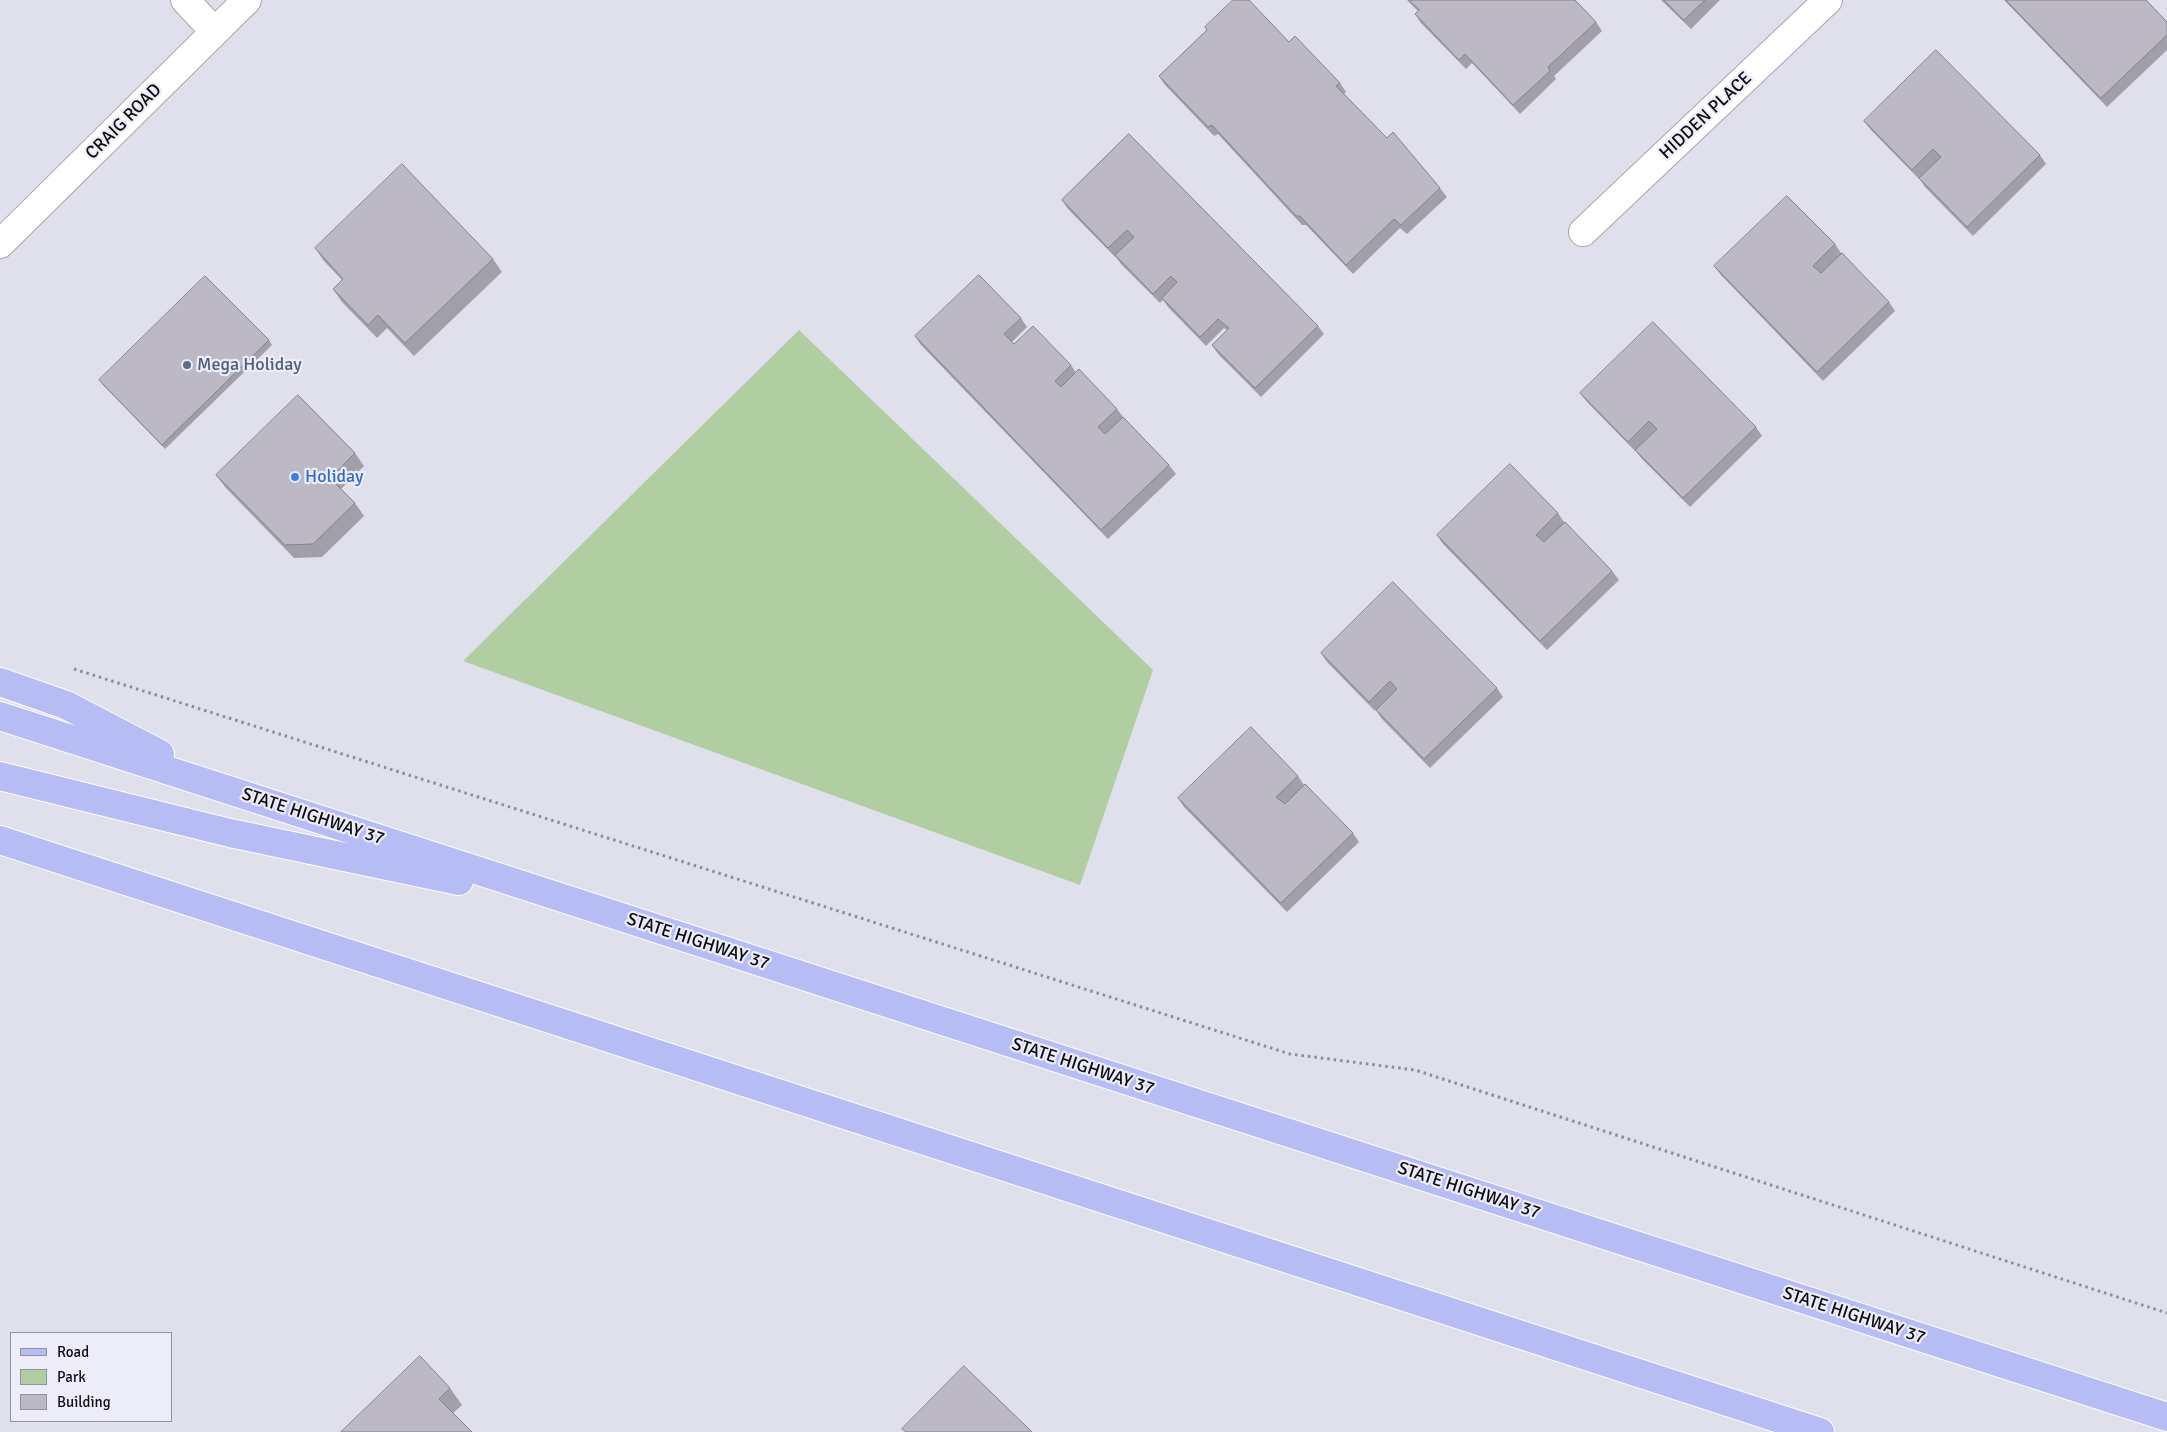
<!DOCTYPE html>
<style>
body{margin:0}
#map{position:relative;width:2167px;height:1432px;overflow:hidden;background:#dfe0ec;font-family:Signika,sans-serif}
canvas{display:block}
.legend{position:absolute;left:10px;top:1332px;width:162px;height:90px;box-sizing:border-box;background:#ecedf9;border:1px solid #92939c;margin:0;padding:6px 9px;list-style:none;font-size:15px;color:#0c0c10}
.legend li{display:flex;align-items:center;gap:10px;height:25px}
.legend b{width:25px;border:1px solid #92939c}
</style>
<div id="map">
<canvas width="2167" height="1432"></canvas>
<ul class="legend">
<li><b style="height:6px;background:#b6bcf4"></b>Road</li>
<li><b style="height:14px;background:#b0cea1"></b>Park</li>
<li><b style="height:14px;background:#bcb9c5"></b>Building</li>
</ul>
</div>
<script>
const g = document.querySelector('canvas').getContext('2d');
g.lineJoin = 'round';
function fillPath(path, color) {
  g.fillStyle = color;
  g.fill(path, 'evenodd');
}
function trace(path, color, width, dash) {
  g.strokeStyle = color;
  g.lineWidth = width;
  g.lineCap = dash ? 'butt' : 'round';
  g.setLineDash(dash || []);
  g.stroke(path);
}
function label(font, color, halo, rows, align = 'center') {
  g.font = font + ' Signika,sans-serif';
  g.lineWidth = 4.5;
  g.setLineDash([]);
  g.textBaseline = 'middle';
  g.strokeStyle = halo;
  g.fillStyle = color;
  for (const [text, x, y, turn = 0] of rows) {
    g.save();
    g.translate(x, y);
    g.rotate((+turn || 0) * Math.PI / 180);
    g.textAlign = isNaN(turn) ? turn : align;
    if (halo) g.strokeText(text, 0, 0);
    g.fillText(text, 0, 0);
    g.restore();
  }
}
fillPath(new Path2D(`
 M799 330 1153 670 1080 885 463 661Z`), '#b0cea1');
const minor = new Path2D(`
 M185 0 214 31
 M1583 232 1828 0
 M0 244 247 0`);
const major = new Path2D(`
 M0 682 66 705 160 754
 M0 716 2167 1417
 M0 776 230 833 459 881
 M0 840 1820 1432`);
trace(minor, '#a5a6b2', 30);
trace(major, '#fff', 30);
trace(new Path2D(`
 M74 669 1290 1054 1415 1070 2167 1313`), '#8c8d96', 3, [2.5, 4]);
trace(minor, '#fff', 28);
trace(major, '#b6bcf4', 28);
fillPath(new Path2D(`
 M1407 0H1575L1596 22 1602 31 1554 76 1556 79 1520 114 1472 63 1466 69 1421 23 1415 14 1418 11Z
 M1661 0H1720L1691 29Z
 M2004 0H2146L2167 22V50L2107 107Z
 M1205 27 1289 42 1340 83 1346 92 1344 94 1387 138 1440 188 1447 197 1407 234 1400 228 1353 274 1306 225H1302L1218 134 1214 136 1165 85 1159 76 1207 30Z
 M1864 121 2040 155 2046 164 1973 236 1925 187 1919 178V179L1871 130Z
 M1129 134 1318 326 1324 334 1261 397 1218 354 1212 345 1227 330 1224 328 1206 346 1168 307 1163 300 1160 303 1121 264 1115 256V257L1068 209 1062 200Z
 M1835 244 1841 253 1889 302 1895 311 1823 381 1721 275 1714 266Z
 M315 248 493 259 502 272 414 356 387 328 377 338 342 302 333 289 342 280 324 261Z
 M1021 318 1027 327 1012 342 1014 344 1071 365 1076 373 1117 409 1123 417 1169 465 1176 474 1108 539 921 345 915 336Z
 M269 340 272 345 165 449 102 384 99 380Z
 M1580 393 1756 427 1762 436 1690 507 1642 459 1635 450V451L1587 402Z
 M355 453 364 466 341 489 355 503 364 516 322 557 294 558 226 488 216 475Z
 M1558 513 1564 522 1612 571 1619 580 1547 650 1443 544 1437 535Z
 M1321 653 1497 688 1503 697 1430 768 1382 719 1376 710 1387 700 1375 711 1327 662Z
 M1298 776 1304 785 1353 833 1359 842 1287 912 1184 807 1178 798Z
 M450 1388 462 1405 453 1413 341 1432Z`), '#a29fa9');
const building = new Path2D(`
 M1233 0H1249L1289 42 1295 36 1340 83 1336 86 1387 138 1393 132 1440 188 1401 225 1394 219 1346 265 1300 216H1296L1212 125 1208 127 1159 76 1207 30 1205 27Z
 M1409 0H1575L1596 22 1548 67 1550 71 1513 105 1465 54 1459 60 1415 14 1419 10Z
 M1664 0H1705L1684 20Z
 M2006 0H2146L2167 22V35L2101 98Z
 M1936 50 2040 155 1967 227 1919 178 1941 157 1933 149 1912 170 1864 121Z
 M1129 134 1318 326 1255 388 1212 345 1229 328 1218 319 1200 337 1162 298 1177 282 1171 276 1153 294 1115 255 1134 237 1127 230 1108 248 1062 200Z
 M402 164 493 259 405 343 378 315 368 325 333 289 343 279 315 248Z
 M1787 196 1835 244 1813 266 1821 273 1842 253 1889 302 1817 372 1714 266Z
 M979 275 1021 318 1004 334 1014 344 1033 326 1071 365 1055 381 1061 387 1079 369 1117 409 1098 427 1105 434 1123 417 1169 465 1101 530 915 336Z
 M205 276 269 340 162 445 99 380Z
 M1653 322 1756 427 1683 498 1635 450 1657 429 1649 421 1628 442 1580 393Z
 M298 395 355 453 330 478 355 503 313 544 285 545 216 475Z
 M1510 464 1558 513 1536 535 1544 542 1565 522 1612 571 1540 641 1437 535Z
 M1393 582 1497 688 1424 759 1376 710 1397 689 1390 681 1369 702 1321 653Z
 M1251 727 1298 776 1276 797 1285 804 1305 784 1353 833 1281 903 1178 798Z
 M420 1356 450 1388 439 1399 472 1432H341Z
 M964 1366 1032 1432H906L902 1429Z`);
fillPath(building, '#bcb9c5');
trace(building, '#84828a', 1);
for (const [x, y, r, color] of [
 [187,365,5,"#5c6f8a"],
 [295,477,5,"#3f7fe0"]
]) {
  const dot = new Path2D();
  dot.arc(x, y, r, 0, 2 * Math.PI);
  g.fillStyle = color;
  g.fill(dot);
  trace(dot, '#ecedf9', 2);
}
label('18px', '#0c0c10', '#ecedf9', [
 ["HIDDEN PLACE",1706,116,-43],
 ["CRAIG ROAD",124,122,-45],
 ["STATE HIGHWAY 37",313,817,18],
 ["STATE HIGHWAY 37",698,942,18],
 ["STATE HIGHWAY 37",1083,1067,18],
 ["STATE HIGHWAY 37",1469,1191,18],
 ["STATE HIGHWAY 37",1854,1316,18]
]);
label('18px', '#4e5e75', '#ecedf9', [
 ["Mega Holiday",197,365]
], 'left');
label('18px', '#366cbe', '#ecedf9', [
 ["Holiday",305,477]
], 'left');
</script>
